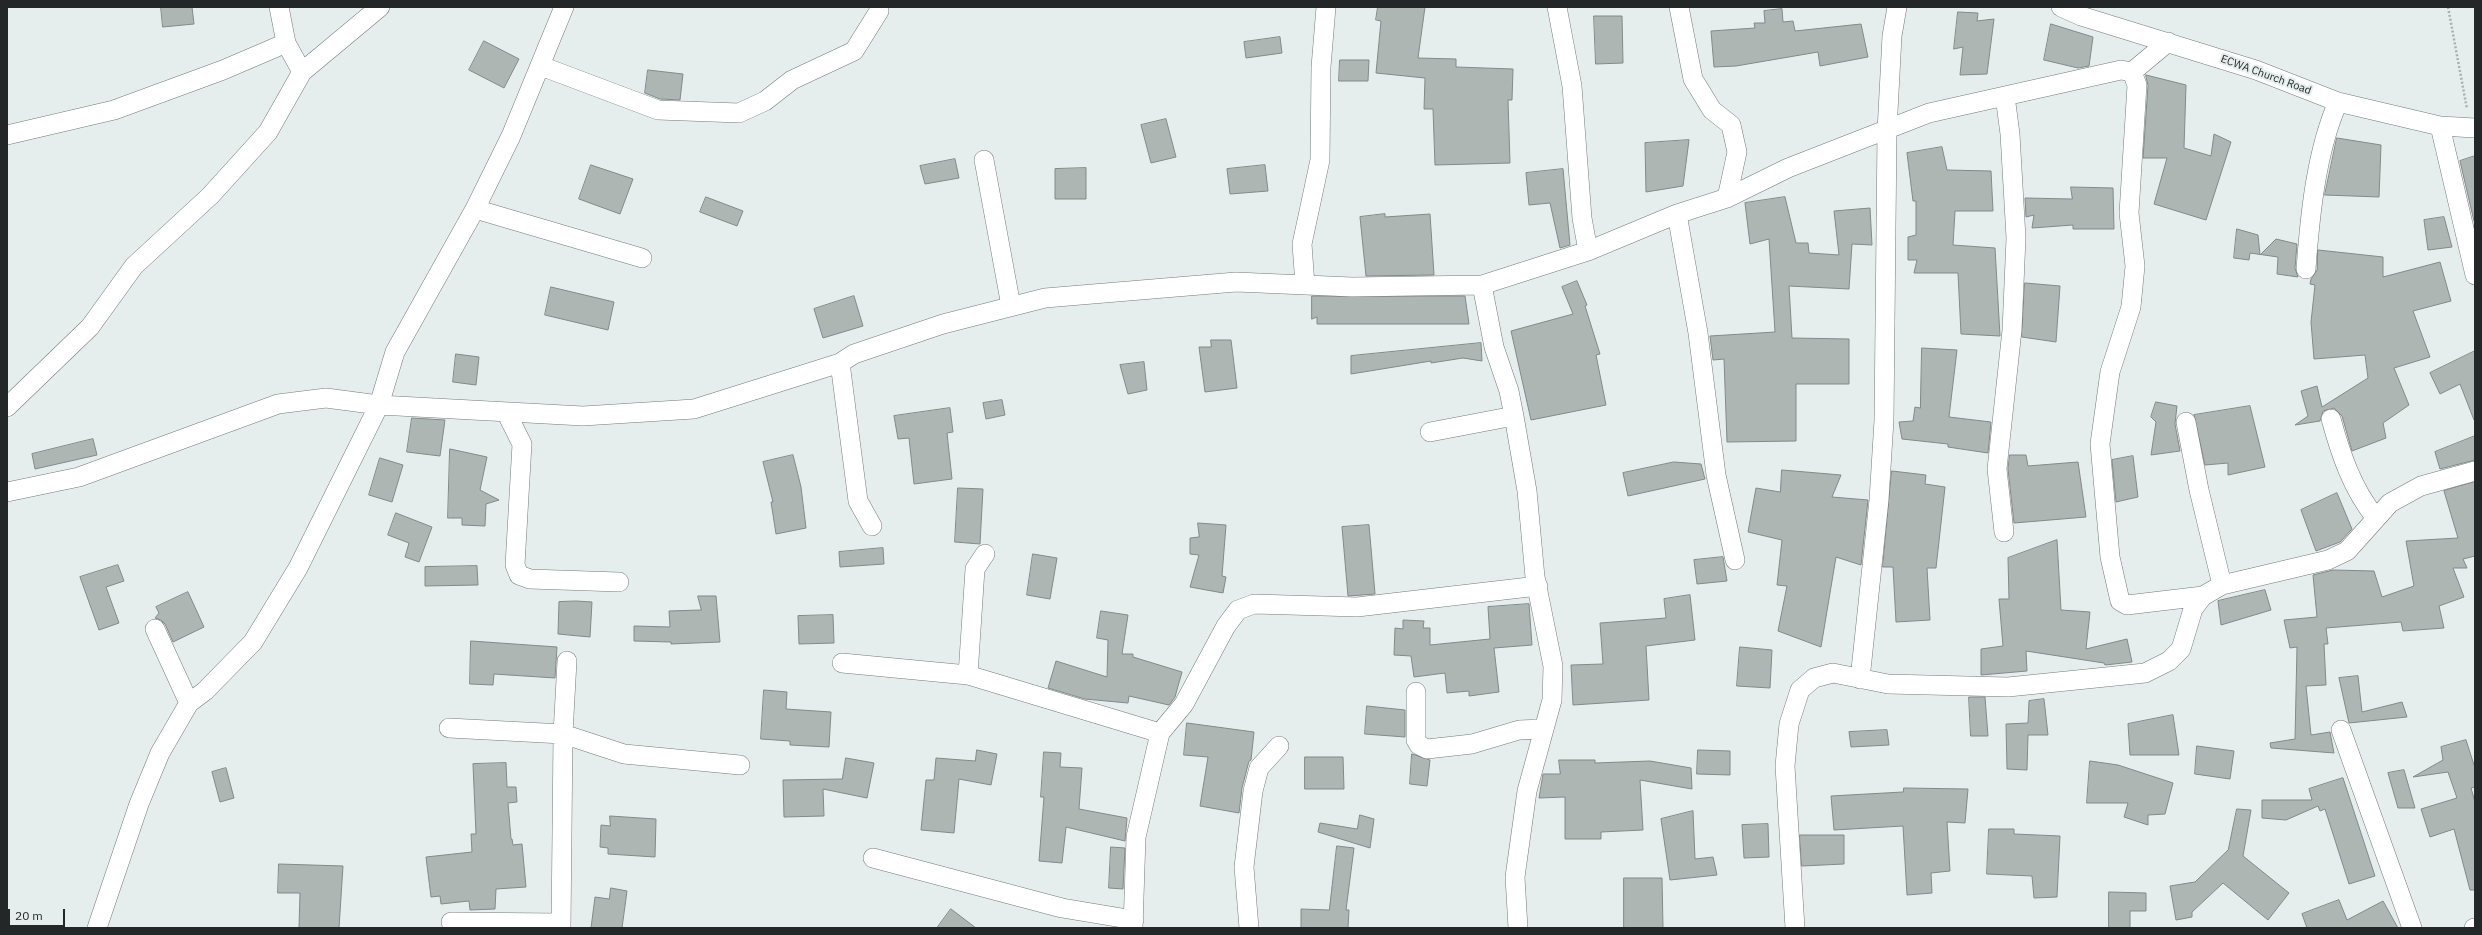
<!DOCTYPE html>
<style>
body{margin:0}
#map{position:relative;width:2482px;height:935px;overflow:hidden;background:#e5eeec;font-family:"IBM Plex Sans",sans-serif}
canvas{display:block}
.frame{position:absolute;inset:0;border:8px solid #242727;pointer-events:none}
.scale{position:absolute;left:8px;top:909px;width:57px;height:18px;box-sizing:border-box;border:2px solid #242727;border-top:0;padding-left:5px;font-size:12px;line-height:14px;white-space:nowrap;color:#242727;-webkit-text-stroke:3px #e5eeec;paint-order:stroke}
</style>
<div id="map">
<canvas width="2482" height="935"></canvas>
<div class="frame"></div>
<div class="scale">20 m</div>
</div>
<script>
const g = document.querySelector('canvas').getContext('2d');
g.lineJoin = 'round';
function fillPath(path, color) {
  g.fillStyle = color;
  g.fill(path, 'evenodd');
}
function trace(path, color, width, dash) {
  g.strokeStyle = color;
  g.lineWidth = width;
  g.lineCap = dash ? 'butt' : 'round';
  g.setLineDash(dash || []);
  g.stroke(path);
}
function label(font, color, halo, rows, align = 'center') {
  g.font = font + ' "IBM Plex Sans",sans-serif';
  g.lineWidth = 4;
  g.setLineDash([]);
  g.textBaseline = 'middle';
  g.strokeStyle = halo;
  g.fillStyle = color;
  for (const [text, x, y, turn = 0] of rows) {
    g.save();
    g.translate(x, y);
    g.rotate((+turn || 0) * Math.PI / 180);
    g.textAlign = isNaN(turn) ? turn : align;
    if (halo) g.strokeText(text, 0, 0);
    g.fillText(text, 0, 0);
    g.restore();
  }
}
const building = new Path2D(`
 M161 7H192L194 24 163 27Z
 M1378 7H1425L1418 58 1456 59V67L1513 69 1512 100H1508L1510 163 1435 165 1433 109H1424L1425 78 1376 73 1381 21 1376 20Z
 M1782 9 1783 22 1793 21 1795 31 1861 24 1868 57 1820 66 1818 52 1736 66 1714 67 1711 31 1755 28 1754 23H1765L1764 11Z
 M1958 12 1978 13 1977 21 1994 19 1987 74 1960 75 1963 47 1954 49Z
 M1594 16H1622L1623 63 1596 64Z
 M2051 24 2093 37 2089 66 2078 68 2044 60Z
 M1280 37 1282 53 1246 58 1244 42Z
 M484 41 519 59 504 88 469 70Z
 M1340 60H1369L1368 81H1339Z
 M648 70 683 74 680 100 660 99 645 93Z
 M2146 75 2186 85 2184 148 2211 156 2214 134 2231 142 2206 220 2154 204 2167 158H2143L2148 86Z
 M1166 119 1176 157 1151 163 1141 125Z
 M2337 138 2381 145 2379 197 2325 195Z
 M1689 140 1683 186 1646 192 1645 143Z
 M1942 147 1947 170 1991 171 1993 211H1955L1953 245 1995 248 2000 336 1961 334 1958 273H1914L1917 260H1908V237L1916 235V201H1913L1907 153Z
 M2475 156V221H2474L2460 161Z
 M955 159 959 178 925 184 920 166Z
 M591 165 633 179 620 214 579 199Z
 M1265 165 1268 191 1230 194 1227 169Z
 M1086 168V199H1055V169Z
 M1563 169 1570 245 1560 248 1550 203 1529 205 1526 173Z
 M2071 187 2113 188 2114 229H2073V225L2032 228 2034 215 2026 217 2025 198 2072 199Z
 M706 197 743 211 737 226 700 212Z
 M1785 197 1796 243H1808L1809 253 1839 255 1834 211 1870 208 1872 245 1852 244 1849 289 1789 286 1792 338 1849 339V384H1796V441L1727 442 1724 359 1713 360 1710 336 1775 332 1769 239 1750 244 1745 203Z
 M1385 214V217L1430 214 1434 275 1366 276 1360 217Z
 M2444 217 2452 247 2428 250 2424 220Z
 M2237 229 2258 235 2260 255 2276 239 2297 244 2295 268 2298 277 2277 274 2278 257 2250 253 2249 260 2234 258Z
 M2318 250 2383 257V277L2440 262 2451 301 2413 311 2430 357 2394 368 2409 405 2383 423 2386 438 2352 451 2342 416 2334 408 2323 411 2320 421 2295 425 2308 416 2301 391 2317 386 2322 407 2368 378 2365 355 2314 359 2311 322 2315 285 2310 284 2311 279 2317 270Z
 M1577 281 1587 305 1585 306 1600 354 1596 355 1606 405 1531 420 1511 331 1573 314 1562 287Z
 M2025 283 2060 286 2056 342 2022 337Z
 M551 287 614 302 608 330 545 315Z
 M854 296 863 326 823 338 814 309Z
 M1312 296H1465L1469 324H1317V317L1312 319Z
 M1211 340H1231L1237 388 1205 392 1199 347H1211Z
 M1481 343 1482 361 1463 358 1431 363V361L1351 374V356Z
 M1922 348 1957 350 1949 417 1991 422 1988 453 1948 447V444L1902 439 1899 422 1913 421 1915 407 1920 408Z
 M2475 351V419L2474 420 2460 384 2440 394 2430 373Z
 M456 354 479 357 476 385 453 382Z
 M1144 362 1147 390 1128 394 1120 365Z
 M1002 400 1005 415 986 419 983 403Z
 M2156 402 2177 406 2175 424 2180 451 2151 455 2156 422 2151 417Z
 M2250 406 2265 467 2228 475V463L2205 465 2194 415Z
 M950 408 953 432 947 433 952 479 914 484 909 438 898 439 894 416Z
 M412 418 445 420 440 456 407 452Z
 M2475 436V460L2440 469 2435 452Z
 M93 439 97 455 35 469 32 454Z
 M450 449 487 457 480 490 499 500 486 504 485 526 462 525V518H448Z
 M793 455 801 487 806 528 776 534 771 502H773L763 462Z
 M2010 455H2026L2028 466 2078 462 2086 517 2014 523 2008 469Z
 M2133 456 2138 497 2116 502 2112 460Z
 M380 458 403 465 392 502 369 495Z
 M1674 462 1701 464 1705 479 1628 496 1623 473Z
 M1782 470 1841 475 1832 497 1868 500 1861 565 1836 557 1821 647 1778 631 1787 586 1777 585 1782 540 1748 532 1756 488 1780 492Z
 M1892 471 1926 475 1925 484 1945 487 1936 568H1927L1930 620 1896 622 1893 567H1883Z
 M2475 482V556L2463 559 2467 568H2453L2464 597 2439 606 2444 628 2403 631 2401 622 2326 628 2328 644H2324L2326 685 2306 686 2311 735 2330 732 2334 753 2271 748 2270 743 2295 739 2297 647 2290 648 2284 620 2317 617 2313 575 2333 570 2374 571 2382 597 2414 586 2406 541 2458 538 2444 491Z
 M958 488 983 489 980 544 955 542Z
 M2337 493 2352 529 2340 542 2316 551 2301 510Z
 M396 513 432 527 419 562 405 557 409 543 388 535Z
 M1198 523 1226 525 1222 576 1226 577 1223 593 1190 587 1199 555 1190 554V538L1199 537Z
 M1369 525 1375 594 1348 596 1342 527Z
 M2057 540 2061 610 2090 612 2086 649 2127 639 2132 662 2105 665 2104 663 2026 651 2027 671 1981 675V649L2003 646 1999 599H2009L2008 558Z
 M883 548 884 564 840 567 839 552Z
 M1033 554 1057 558 1050 599 1027 595Z
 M1723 557 1727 581 1697 584 1694 560Z
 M118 565 124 581 106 587 119 623 99 630 80 577Z
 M477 566 478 585 425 586V567Z
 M2265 590 2271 610 2221 625 2218 601Z
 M188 592 204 627 173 642 165 624 161 620 155 618 159 613 156 607Z
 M1690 595 1695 640 1646 646 1649 700 1573 705 1571 665 1603 664 1600 623 1666 618 1664 599Z
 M698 596H716L720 642 671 644V642L634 641V626L670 627 669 611 701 610Z
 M576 601 592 602 590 637 558 634 559 602Z
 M1529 604 1532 645 1494 648 1499 692 1469 696V691L1447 693 1445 673 1414 677 1411 656 1394 655 1395 628 1403 629V620L1424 621 1423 628H1430V645L1490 639 1488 607Z
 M1101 611 1128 615 1122 654H1133V657L1182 672 1175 697 1169 705 1129 696 1128 703 1085 699 1048 688 1056 661 1107 677 1108 640 1097 638Z
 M833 615 834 643 799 644 798 616Z
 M471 641 557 647 555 678 494 674 493 685 470 684Z
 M1740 647 1772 650 1770 688 1737 686Z
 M2358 676 2362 712 2402 702 2407 717 2349 723 2339 678Z
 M764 690 787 692 786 709 831 712 829 747 790 745V741L761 739Z
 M1969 697H1985L1988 736H1971Z
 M2044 699 2048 735H2028L2027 770 2007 769 2006 724 2028 723 2029 701Z
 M1367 706 1405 710V737L1365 734Z
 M2173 715 2179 755H2130L2128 724Z
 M1187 723 1254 732 1251 760 1249 761 1242 788 1239 813 1200 806 1208 757 1184 755Z
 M1887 730 1889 745 1851 747 1849 732Z
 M2466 740 2475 768V787L2471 788 2475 802V890H2470L2454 829 2430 837 2421 809 2457 798 2448 772 2413 777 2443 760 2441 747Z
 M2197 746 2234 751 2230 779 2195 774Z
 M977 750 997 754 991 785 959 779 954 833 921 830 926 780H934L936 758 975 761Z
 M1698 750 1730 751V775L1697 774Z
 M1044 752 1061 753 1060 767 1082 768 1079 809 1127 818 1125 841 1066 827 1062 863 1039 861 1044 797H1041Z
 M1412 754 1430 760 1427 786 1410 784Z
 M1305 757H1343L1344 789H1305Z
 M846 758 874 763 867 798 823 789 824 816 784 817 783 780 842 779Z
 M1559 760H1595V763L1650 761 1691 768 1692 789 1640 780 1643 830 1601 832V839H1565V797L1539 798 1543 774H1560Z
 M2090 761 2118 765 2173 783 2165 814 2148 815V825L2124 817 2128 803H2087Z
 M506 763 507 787H516L517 802 508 803 511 839H512L513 845 522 844 526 887 496 889 495 909 470 910 469 901 441 904 440 896 431 897 426 857 472 852 471 834H476L473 764Z
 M226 768 234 798 220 802 212 772Z
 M2404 770 2415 808H2398L2388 773Z
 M2343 778 2375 876 2349 884 2325 809 2320 811 2318 806 2286 820 2262 818V800H2312L2309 789Z
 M1904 788 1968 789 1965 823 1947 822 1950 871 1931 873 1932 893 1907 895 1903 826 1834 830 1831 796 1903 792Z
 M2237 809 2251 810 2243 856 2289 893 2268 920 2223 883 2192 912V917L2176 920 2170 886 2195 882 2228 850Z
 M1693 811 1695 859 1713 857 1717 875 1670 880 1661 819Z
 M1360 815 1374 819 1370 848 1318 832 1320 823 1357 829Z
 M610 816 656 819 655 857 608 854V848L600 847 601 825 610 826Z
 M1768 824 1769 857 1744 858 1742 825Z
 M1989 829H2014V834L2060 836 2057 897 2034 898 2032 876 1987 874Z
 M1800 835H1844V864L1802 866Z
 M1337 846 1354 848 1346 910H1349L1348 928H1301V909L1329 910Z
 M1111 847 1125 848 1123 889 1109 888Z
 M279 864 343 866 339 928H299L300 893H278Z
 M1624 878H1662L1663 928H1624Z
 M611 888 627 891 622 928H591L595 897 609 899Z
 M2109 892 2146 893V911H2130V928H2109Z
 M2339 900 2347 920 2383 901 2398 928H2307L2302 914Z
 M951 909 976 928H937Z`);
fillPath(building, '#aeb6b4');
trace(building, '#828a89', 1);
const minor = new Path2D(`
 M279 7 286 43 302 72 380 7
 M1557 7 1572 86 1582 218 1588 251
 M1679 7 1693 79 1712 110 1731 125 1737 152 1727 198
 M2061 7 2081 16 2256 70 2338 102 2440 126 2475 128
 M541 66 658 110 739 113 765 101 792 80 854 51 879 11
 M2132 72 2168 42
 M2440 126 2475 275
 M7 135 114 110 223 70 286 43
 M984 160 1011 306
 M475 209 642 258
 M1677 214 1698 333 1716 475 1735 560
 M2306 269C2310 215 2316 152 2338 102
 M1305 285 1302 244 1320 160 1321 67 1326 7
 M1482 285 1494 347 1509 391 1514 416 1527 491 1535 577 1553 666 1552 700 1527 791 1515 877 1518 928
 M840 363 858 501 872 526
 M7 407 90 327 134 266 210 196 268 132 302 72
 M506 412 522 444 515 565 519 575 530 579 619 582
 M2331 419C2341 455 2352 488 2375 517
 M2186 422 2199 490 2222 585
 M1430 432 1514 416
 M7 492 79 477 278 404 326 398 379 405 583 416 694 409 840 363 854 354 943 324 1045 298 1236 282 1352 287 1482 285 1588 251 1677 214 1727 198 1788 168 1929 113 2121 70 2132 72 2137 85 2129 213 2135 266 2131 307 2110 372 2100 444 2110 557 2120 601 2127 605 2203 596
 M2004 532 1997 469 2012 330 2016 238 2010 134 2005 96
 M155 629 189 703
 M842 663 968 675 1160 733
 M968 675 975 569 985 554
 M1860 679 1879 500 1884 420 1887 131 1892 36 1897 7
 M1416 692V740L1419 745 1427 749 1472 744 1519 730 1543 729
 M449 728 563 734 624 754 740 765
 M2341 730 2412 928
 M873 858 1062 908 1134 920
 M451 922 560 923
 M97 928 139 804 160 753 189 703 205 691 253 642 298 568 379 405 395 352 475 209 511 136 564 7
 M561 928 563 734 567 661
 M1133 928 1136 837 1160 733 1184 704 1226 626 1238 610 1254 604 1357 607 1538 586
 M1249 928 1244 867 1253 791 1259 768 1279 746
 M1795 928 1785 766 1789 724 1800 690 1814 678 1833 673 1888 684 2008 687 2145 673 2169 661 2181 649 2193 609 2203 596 2222 585 2328 560 2347 551 2390 503 2421 486 2475 471
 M2474 928H2475`);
trace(minor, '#747b7a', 20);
trace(new Path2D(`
 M2448 7 2467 109`), '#a9b0af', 2.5, [2, 2]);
trace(minor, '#fff', 19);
label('11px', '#242727', '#e5eeec', [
 ["ECWA Church Road",2266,75,20]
]);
</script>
